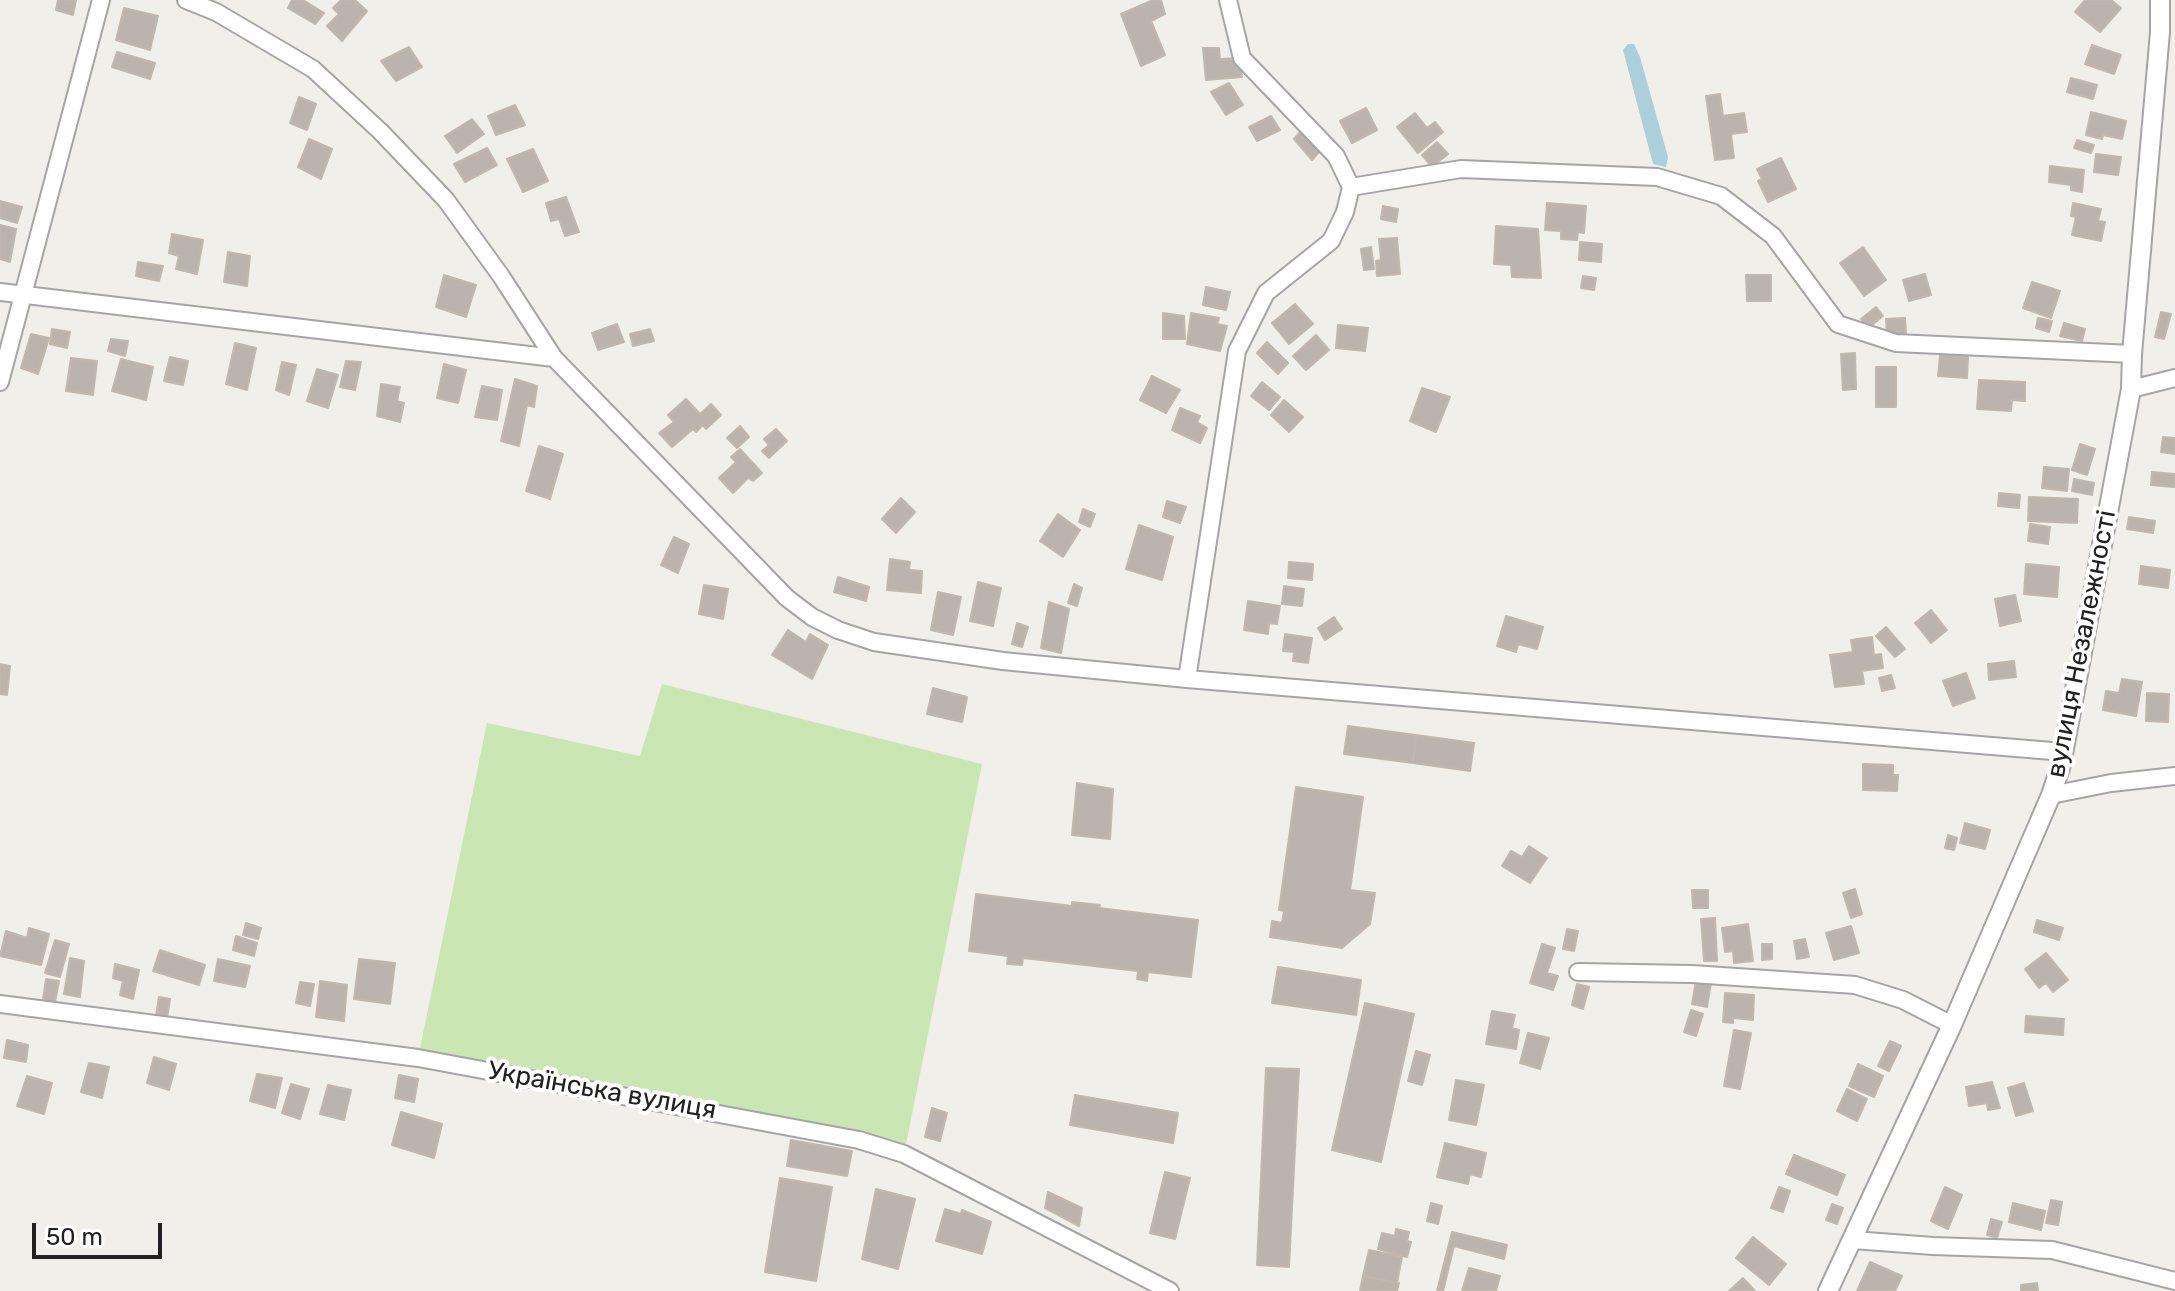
<!DOCTYPE html>
<meta charset="utf-8">
<style>
body{margin:0}
#map{position:relative;width:2175px;height:1291px;overflow:hidden;background:#f1efe9;font-family:Rubik,sans-serif}
canvas{display:block}
.scale{position:absolute;left:32px;top:1223px;width:130px;height:36px;box-sizing:border-box;border:4px solid #212121;border-top:0;padding-left:10px;font-size:24px;line-height:28px;white-space:nowrap;color:#212121;-webkit-text-stroke:6px #fff;paint-order:stroke}
</style>
<div id="map">
<canvas width="2175" height="1291"></canvas>
<div class="scale">50 m</div>
</div>
<script>
const g = document.querySelector('canvas').getContext('2d');
g.lineJoin = 'round';
function fillPath(path, color) {
  g.fillStyle = color;
  g.fill(path, 'evenodd');
}
function trace(path, color, width, dash) {
  g.strokeStyle = color;
  g.lineWidth = width;
  g.lineCap = dash ? 'butt' : 'round';
  g.setLineDash(dash || []);
  g.stroke(path);
}
function label(font, color, halo, rows, align = 'center') {
  g.font = font + ' Rubik,sans-serif';
  g.lineWidth = 8;
  g.setLineDash([]);
  g.textBaseline = 'middle';
  g.strokeStyle = halo;
  g.fillStyle = color;
  for (const [text, x, y, turn = 0] of rows) {
    g.save();
    g.translate(x, y);
    g.rotate((+turn || 0) * Math.PI / 180);
    g.textAlign = isNaN(turn) ? turn : align;
    if (halo) g.strokeText(text, 0, 0);
    g.fillText(text, 0, 0);
    g.restore();
  }
}
fillPath(new Path2D(`
 M662 684 982 764 904 1154 418 1058 487 723 640 756Z`), '#cae7b3');
fillPath(new Path2D(`
 M1628 44H1634L1640 57 1668 157 1666 167 1653 164 1623 50Z`), '#accfdc');
const building = new Path2D(`
 M58 0H76L73 15 56 10Z
 M292 0H303L324 13 315 24 288 8Z
 M341 0H355L367 11 342 41 327 26 339 14 333 8Z
 M1153 0H1161L1165 14 1151 21 1165 55 1141 66 1121 14Z
 M2085 0H2111L2121 8 2100 32 2075 12Z
 M124 8 158 16 150 50 116 40Z
 M2092 45 2121 55 2114 74 2085 64Z
 M409 47 422 67 396 81 381 61Z
 M1203 48H1219L1220 59 1239 58 1242 77 1206 80Z
 M117 52 155 63 150 79 112 67Z
 M2071 78 2097 85 2093 99 2067 92Z
 M1229 83 1243 105 1226 115 1211 92Z
 M1720 94 1723 116 1744 113 1747 132 1731 134 1734 158 1715 160 1706 96Z
 M299 97 316 104 307 130 290 123Z
 M515 105 525 125 496 135 488 116Z
 M1366 108 1377 130 1352 143 1340 121Z
 M2091 112 2126 121 2122 139 2103 135 2102 139 2086 135Z
 M1415 113 1427 128 1435 122 1443 132 1418 153 1397 127Z
 M1271 116 1280 130 1257 141 1249 127Z
 M472 119 484 134 457 153 445 136Z
 M1302 130 1321 150 1312 160 1294 139Z
 M309 139 332 149 321 179 298 167Z
 M2077 140 2094 145 2091 153 2074 148Z
 M1437 142 1448 154 1432 167 1422 155Z
 M487 148 497 165 465 182 454 164Z
 M533 149 548 181 523 192 507 159Z
 M2096 154 2121 157 2118 175 2094 172Z
 M1781 158 1796 189 1768 202 1758 181 1762 179 1757 169Z
 M2050 166 2084 170 2082 192 2071 190V185L2049 182Z
 M566 197 579 232 565 236 559 219 551 221 546 203Z
 M0 201 22 207 17 223 0 218Z
 M1547 203 1586 206 1584 233 1578 232 1577 240 1561 239V231L1545 230Z
 M2073 203 2101 209 2098 221 2105 222 2101 241 2072 235 2076 217 2071 216Z
 M1383 206 1398 209 1396 222 1381 219Z
 M0 225 16 229 10 262 0 259Z
 M1496 226 1538 229 1541 278 1512 277 1511 265 1494 264Z
 M172 234 203 240 197 274 176 269 179 256 169 253Z
 M1397 238 1400 274 1377 276 1376 261 1381 260 1379 239Z
 M1580 242 1602 244 1601 262 1579 260Z
 M1371 247 1374 269 1364 270 1361 249Z
 M1863 247 1886 280 1864 296 1840 263Z
 M228 252 250 256 247 286 224 282Z
 M138 262 163 266 159 281 136 276Z
 M1925 274 1931 295 1909 301 1903 280Z
 M444 275 476 285 466 317 436 307Z
 M1746 275H1771V301H1747Z
 M1583 276 1596 278 1594 290 1581 288Z
 M2032 282 2060 291 2051 318 2023 308Z
 M1206 287 1230 292 1226 310 1203 305Z
 M1295 304 1313 324 1289 344 1272 323Z
 M1876 307 1883 316 1868 328 1861 319Z
 M2161 312 2171 314 2164 339 2155 337Z
 M1163 313 1184 316 1185 339H1163Z
 M1191 313 1219 318 1217 324 1227 326 1220 351 1187 344Z
 M1905 318 1906 334 1887 335 1886 319Z
 M2038 318 2052 321 2049 332 2036 328Z
 M2064 323 2085 329 2082 341 2060 336Z
 M617 324 624 342 598 350 592 333Z
 M1338 325 1368 328 1365 351 1336 348Z
 M52 329 70 332 67 348 50 344Z
 M650 329 654 341 633 346 630 334Z
 M31 334 49 338 38 374 21 368Z
 M1316 335 1329 350 1306 370 1293 356Z
 M111 339 128 341 125 356 108 351Z
 M1267 342 1288 363 1278 374 1257 353Z
 M235 343 256 348 247 390 226 384Z
 M1855 353 1856 389 1843 390 1841 354Z
 M1940 355 1968 357 1967 378 1938 376Z
 M170 357 188 361 183 385 164 381Z
 M71 358 97 361 93 395 66 391Z
 M121 359 153 367 146 400 112 391Z
 M346 361 361 362 355 390 340 387Z
 M282 362 296 365 289 395 276 390Z
 M444 364 466 370 458 403 437 398Z
 M1876 367H1896V407H1876Z
 M317 369 338 375 328 408 307 401Z
 M1152 376 1180 390 1166 413 1140 400Z
 M515 379 537 386 534 407 527 405 519 446 501 441Z
 M1979 380 2025 382V401L2012 400 2011 411 1977 409Z
 M1262 382 1280 397 1269 410 1251 396Z
 M381 384 400 387 397 401 404 403 400 422 377 416Z
 M482 386 502 390 497 420 475 417Z
 M1422 388 1450 397 1436 432 1410 421Z
 M686 399 700 414 711 404 721 415 706 429 703 425 696 432 693 429 672 447 659 433 674 422 668 415Z
 M1284 400 1303 417 1289 432 1271 415Z
 M1180 408 1200 416 1197 422 1207 428 1200 443 1172 430Z
 M740 426 749 437 737 448 727 438Z
 M776 429 787 441 769 458 762 451 769 445 764 439Z
 M2163 437 2175 438V454L2161 452Z
 M2080 444 2095 449 2087 475 2072 470Z
 M539 446 563 454 550 499 526 491Z
 M740 449 762 473 753 481 748 478 733 493 719 478 736 462 731 457Z
 M2044 467 2069 469 2067 491 2042 488Z
 M2152 472 2175 474 2174 487 2151 485Z
 M2074 479 2094 483 2092 495 2072 491Z
 M1999 493 2020 495 2019 508 1998 506Z
 M2029 497 2078 499 2077 523 2028 521Z
 M901 498 915 512 896 533 882 519Z
 M1167 501 1186 507 1180 523 1163 517Z
 M1083 509 1095 514 1090 527 1079 522Z
 M1058 514 1080 530 1063 557 1040 541Z
 M2129 517 2155 521 2153 533 2127 529Z
 M2030 524 2050 527 2048 544 2028 541Z
 M1139 525 1173 537 1162 580 1126 569Z
 M674 537 689 544 678 573 661 565Z
 M890 559 910 562 909 570 922 571 921 593 887 590Z
 M1289 562 1313 564 1312 580 1288 578Z
 M2026 564 2059 567 2057 597 2024 594Z
 M2141 566 2170 570 2168 588 2139 584Z
 M838 577 869 587 866 601 834 592Z
 M978 582 1001 588 993 626 970 621Z
 M1074 584 1082 588 1077 606 1068 603Z
 M704 585 728 589 723 619 699 614Z
 M1284 586 1304 589 1302 606 1282 604Z
 M938 592 961 597 953 635 931 630Z
 M2015 595 2021 621 2000 626 1995 599Z
 M1248 601 1280 606 1277 624 1269 623 1268 634 1244 630Z
 M1049 602 1069 609 1061 653 1041 648Z
 M1931 610 1947 630 1931 643 1915 623Z
 M1506 616 1543 627 1537 649 1518 644 1516 652 1497 646Z
 M1334 617 1342 629 1325 640 1318 628Z
 M1017 623 1028 627 1022 647 1012 644Z
 M1886 627 1905 649 1895 657 1876 636Z
 M788 630 806 642 810 634 828 645 812 679 772 655Z
 M1285 634 1312 638 1308 663 1293 661 1294 652 1283 651Z
 M1872 637 1874 655 1881 654 1883 668 1862 671 1864 684 1835 687 1830 655 1853 652 1851 640Z
 M2014 661 2016 677 1989 680 1988 664Z
 M0 664 10 666 7 695 0 694Z
 M1966 673 1975 698 1953 706 1943 681Z
 M1891 675 1895 688 1882 691 1879 678Z
 M2122 679 2142 682 2136 716 2103 710 2106 691 2119 693Z
 M933 688 967 697 962 722 927 714Z
 M2147 693 2169 694 2168 722 2146 721Z
 M1348 726 1416 735 1413 763 1344 754Z
 M1416 735 1474 743 1470 771 1413 763Z
 M1863 764 1893 765V775H1898L1897 791 1863 790Z
 M1077 783 1113 789 1110 839 1072 835Z
 M1296 787 1363 797 1350 890 1375 893 1370 924 1342 948 1270 937 1272 921 1282 923 1284 911 1279 910Z
 M1965 823 1990 830 1985 849 1960 843Z
 M1948 835 1957 838 1954 850 1945 848Z
 M1529 846 1547 858 1530 883 1502 866 1511 851 1522 857Z
 M1855 889 1862 914 1851 918 1843 893Z
 M1692 890H1708V908H1693Z
 M976 894 1072 906V902L1100 905 1099 908 1198 920 1191 977 1148 972 1147 981 1137 979 1138 971 1023 958 1022 965 1007 964 1008 956 969 951Z
 M1715 918 1717 961H1704L1701 919Z
 M2037 920 2063 928 2059 940 2034 932Z
 M246 923 261 928 258 939 243 935Z
 M1748 924 1753 961 1734 963 1733 951 1725 952 1722 928Z
 M1851 926 1859 953 1834 960 1826 933Z
 M29 928 49 934 41 965 0 956 6 931 27 938Z
 M1567 929 1578 931 1574 951 1563 949Z
 M236 936 257 943 254 956 233 950Z
 M1805 939 1809 957 1797 959 1794 941Z
 M55 940 69 944 60 977 45 973Z
 M1542 944 1555 948 1547 973 1558 976 1553 990 1530 983Z
 M1762 944H1772V959L1762 960Z
 M160 950 205 965 199 985 153 971Z
 M2046 953 2068 980 2053 992 2046 983 2039 988 2025 969Z
 M70 958 84 961 80 997 64 994Z
 M218 959 250 966 245 987 214 981Z
 M359 959 395 963 390 1004 354 999Z
 M115 964 139 970 133 999 120 995 123 981 113 978Z
 M1278 967 1361 980 1356 1015 1272 1003Z
 M46 979 59 981 55 1002 43 1000Z
 M320 981 347 985 344 1021 316 1017Z
 M1696 981 1711 983 1707 1007 1692 1004Z
 M300 982 314 984 310 1006 296 1003Z
 M1577 984 1589 987 1583 1009 1572 1005Z
 M1725 993 1754 995 1753 1020 1733 1018V1023L1723 1022Z
 M159 997 170 999 167 1019 156 1016Z
 M1365 1003 1414 1014 1381 1162 1332 1150Z
 M1691 1010 1703 1014 1696 1036 1684 1032Z
 M1492 1011 1515 1015 1512 1028 1519 1030 1516 1049 1486 1044Z
 M2026 1016 2064 1019 2063 1035 2025 1032Z
 M1734 1030 1751 1033 1740 1089 1724 1086Z
 M1528 1033 1549 1038 1540 1069 1520 1063Z
 M7 1040 28 1045 26 1062 4 1058Z
 M1890 1041 1901 1046 1889 1071 1878 1066Z
 M1416 1051 1430 1055 1422 1085 1408 1081Z
 M154 1057 176 1064 169 1090 147 1083Z
 M89 1063 109 1067 102 1098 81 1092Z
 M1858 1064 1883 1076 1874 1097 1849 1086Z
 M1266 1068 1299 1069 1289 1267 1257 1265Z
 M257 1074 282 1078 275 1108 250 1101Z
 M399 1075 418 1079 414 1102 395 1098Z
 M27 1076 52 1083 44 1114 17 1106Z
 M1456 1080 1484 1085 1476 1125 1449 1120Z
 M1992 1082 2000 1108 1988 1110 1987 1103 1969 1106 1966 1087Z
 M2024 1083 2033 1111 2016 1116 2008 1088Z
 M291 1084 309 1089 300 1119 282 1113Z
 M328 1085 351 1090 344 1120 320 1114Z
 M1847 1089 1867 1099 1857 1121 1837 1111Z
 M1075 1095 1178 1113 1173 1143 1070 1125Z
 M932 1108 947 1113 940 1141 925 1137Z
 M401 1112 442 1124 434 1158 392 1145Z
 M791 1140 852 1151 847 1176 787 1166Z
 M1445 1143 1486 1153 1481 1177 1470 1174 1468 1184 1437 1177Z
 M1794 1155 1845 1175 1837 1195 1786 1174Z
 M1165 1172 1190 1178 1175 1239 1150 1233Z
 M780 1178 832 1187 816 1281 765 1272Z
 M1779 1187 1790 1191 1783 1212 1771 1208Z
 M1945 1187 1962 1195 1948 1229 1931 1221Z
 M876 1189 915 1199 898 1269 862 1259Z
 M1048 1192 1082 1208 1079 1226 1045 1208Z
 M2051 1200 2062 1202 2058 1225 2046 1223Z
 M1431 1203 1442 1206 1438 1224 1427 1221Z
 M2013 1203 2045 1211 2041 1230 2009 1222Z
 M1832 1204 1843 1208 1837 1224 1826 1220Z
 M945 1209 961 1214 962 1210 991 1222 982 1254 936 1241Z
 M1991 1219 2002 1222 1997 1238 1987 1235Z
 M1396 1229 1409 1232 1407 1241 1411 1242 1407 1257 1378 1249 1382 1233 1395 1236Z
 M1452 1232 1507 1245 1504 1259 1454 1246 1443 1291H1437Z
 M1753 1237 1786 1264 1769 1285 1736 1258Z
 M1369 1250 1402 1257 1397 1283 1363 1276Z
 M1870 1262 1902 1276 1895 1291H1857Z
 M1469 1268 1500 1276 1496 1291H1462Z
 M1363 1276 1399 1283 1397 1291H1360Z
 M1743 1278 1755 1291H1729Z
 M2037 1283 2038 1291H2021V1285Z`);
fillPath(building, '#bbb4ae');
trace(building, '#c2b7ac', 2);
const minor = new Path2D(`
 M186 0 216 12 313 69 380 131 446 200 501 276 554 358 787 598 812 617 838 630 874 642 1003 661 1187 679 2064 752
 M1351 187 1461 169 1657 177 1721 196 1773 236 1838 324 1896 343 2132 354
 M0 292 554 358
 M0 382 101 0
 M2131 389 2175 378
 M1187 679 1237 351 1266 293 1331 241 1345 212 1351 187 1336 156 1242 58 1228 0
 M2051 795 2111 783 2175 776
 M1578 972 1692 974 1855 985 1903 1000 1952 1025
 M0 1004 418 1058 859 1140 904 1154 1170 1291
 M1853 1240 1933 1246 2052 1250 2175 1281`);
const tertiary = new Path2D(`
 M1828 1291 1952 1025 2051 795 2061 765 2131 389 2132 354 2160 32V0`);
trace(minor, '#a5a5a5', 20);
trace(tertiary, '#a5a5a5', 22);
trace(minor, '#fff', 16);
trace(tertiary, '#fff', 18);
label('26px', '#212121', '#fff', [
 ["вулиця Незалежності",2082,644,-79],
 ["Українська вулиця",602,1091,10]
]);
</script>
